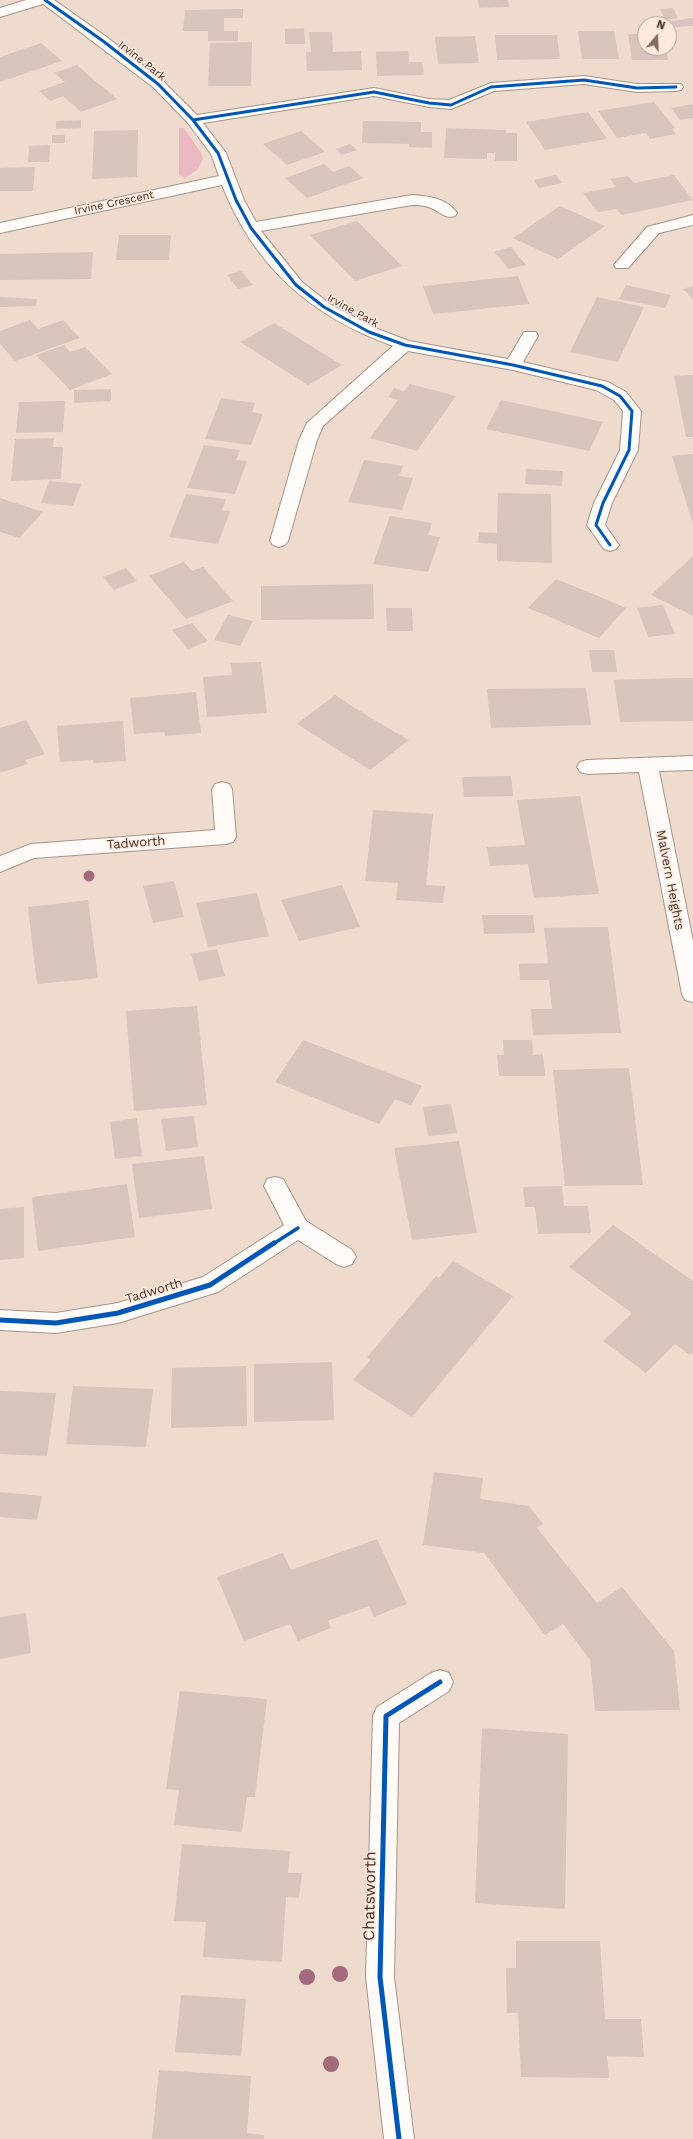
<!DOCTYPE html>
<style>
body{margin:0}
#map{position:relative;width:693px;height:2139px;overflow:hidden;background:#efdbcd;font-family:"Work Sans",sans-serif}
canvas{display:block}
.north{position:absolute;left:637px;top:16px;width:40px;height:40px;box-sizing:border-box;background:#fde9dd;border:1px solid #b39f93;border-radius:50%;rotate:19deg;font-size:11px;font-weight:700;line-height:16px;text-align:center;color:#433125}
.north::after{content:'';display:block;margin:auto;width:14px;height:18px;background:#7f6c60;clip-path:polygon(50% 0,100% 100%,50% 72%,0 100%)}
</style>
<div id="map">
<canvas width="693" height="2139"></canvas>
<div class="north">N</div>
</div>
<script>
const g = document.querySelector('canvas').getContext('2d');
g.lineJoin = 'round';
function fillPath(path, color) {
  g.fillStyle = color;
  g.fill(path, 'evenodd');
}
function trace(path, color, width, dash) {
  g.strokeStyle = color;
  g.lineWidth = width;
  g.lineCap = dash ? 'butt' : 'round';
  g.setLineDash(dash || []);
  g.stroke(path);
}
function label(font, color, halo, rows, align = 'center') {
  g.font = font + ' "Work Sans",sans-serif';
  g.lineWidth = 3;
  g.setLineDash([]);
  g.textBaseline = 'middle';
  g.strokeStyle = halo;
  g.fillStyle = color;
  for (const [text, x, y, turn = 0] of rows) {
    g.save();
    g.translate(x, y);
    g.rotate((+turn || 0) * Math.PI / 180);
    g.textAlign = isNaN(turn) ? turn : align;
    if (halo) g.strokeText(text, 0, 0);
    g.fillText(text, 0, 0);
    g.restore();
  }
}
fillPath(new Path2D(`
 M179 128H184L201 153 203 159 197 170 185 178 179 175Z`), '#eab8c1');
fillPath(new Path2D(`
 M478 0H508L509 7 479 8Z
 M673 8 678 18 665 20 660 9Z
 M243 9V18H224V31H238V41H208V31H183L185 10Z
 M693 18V26L675 27 671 21Z
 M304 28 305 44H285V29Z
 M578 31H614L619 59H582Z
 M309 32H332L333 52 361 51 362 70 307 71 306 52H311Z
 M628 34H645V48H666L668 60H632Z
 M495 35H557L560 59 497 60Z
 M475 36 479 63 438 64 435 37Z
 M252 42 251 86H208L210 43Z
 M41 43 62 61 0 82V57Z
 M408 51 409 62H422L424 75 377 76 376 52Z
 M77 65 88 75 117 99 81 112 63 96 50 101 39 91 65 82 54 73Z
 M654 102 675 128 672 129 676 134 650 139 646 133 617 138 598 111Z
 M693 104V118L680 120 671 108Z
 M588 112 607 139 545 150 526 122Z
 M81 120V128L56 129V121Z
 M363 121 421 122V132H432V148L409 147V144L362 143Z
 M446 128 506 130V133H517V161H495V153H487V159L444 158Z
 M138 130 137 177 92 179 94 131Z
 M301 131 325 152 287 165 263 144Z
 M52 135H65V143H52Z
 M350 144 357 150 342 155 336 149Z
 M50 145 49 162H28L29 146Z
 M324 164 333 172 349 166 363 178 307 198 285 178Z
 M35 167 33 191H0V168Z
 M556 175 562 183 539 188 534 180Z
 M674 175 693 200 622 215 617 209 598 212 583 193 616 187 610 179 628 176 634 183Z
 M560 206 605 226 558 259 513 238Z
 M357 221 402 266 355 281 310 235Z
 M119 235H171L169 260H116Z
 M511 247 526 265 509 269 494 252Z
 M93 252 91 279 0 280V254Z
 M241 271 253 285 238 289 227 275Z
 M518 276 529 304 433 314 423 286Z
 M626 285 671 295 665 308 619 299Z
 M693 286V299L683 289Z
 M0 297 37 299 36 306 0 307Z
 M597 297 644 307 618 362 570 352Z
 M30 320 38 329 63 320 80 338 15 361 0 344V331Z
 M274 323 342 365 308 385 240 342Z
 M64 345 70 352 85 347 112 374 70 390 36 355Z
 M693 375V437H686L674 376Z
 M410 384 456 396 417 451 370 438 398 400 388 397 394 388 404 391Z
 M111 389V401L74 403V390Z
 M221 398 255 403 252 412 263 414 251 445 205 439Z
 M501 400 603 422 589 451 486 429Z
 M65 401 63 432 16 433 19 402Z
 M54 438 53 447H63L61 479 11 481 15 439Z
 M204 445 240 450 236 460 247 461 235 494 187 488Z
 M693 454V524L672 456Z
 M364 460 403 466 399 476 413 478 402 510 348 502Z
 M526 469 563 471 562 486 525 484Z
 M49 481 81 484 73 506 41 503Z
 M498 493 551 494 552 563 497 561V544L478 543 479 532 497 533Z
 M186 494 226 499 222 510 230 511 218 544 169 537Z
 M0 498 43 512 19 538 0 532Z
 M390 516 432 523 428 535 440 537 428 572 373 564Z
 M693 556V616L651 595Z
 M184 562 192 571 203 567 233 601 186 619 149 576Z
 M126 568 137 581 114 590 103 577Z
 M556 579 591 593 626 608 599 638 528 608Z
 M373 584 374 619 261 620V586Z
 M663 605 675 634 648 637 637 608Z
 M386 608H412L413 631H387Z
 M228 615 253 621 240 646 214 640Z
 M192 623 208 641 188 649 172 630Z
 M589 650H614L617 672H592Z
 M261 662 267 713 207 717 203 677 232 675 231 663Z
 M677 678H693V721L620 722 614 680Z
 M586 688 591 725 491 728 487 689Z
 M196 692 201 733 165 736 164 732 134 734 130 698Z
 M335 695 371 718 409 740 370 770 297 724Z
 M26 720 45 754 25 760 28 764 0 773V728Z
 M123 721 126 761 94 763 93 760 60 762 57 726Z
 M511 776 513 796 464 797 462 777Z
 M580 796 599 894 534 898 528 864 490 866 487 847 525 845 517 800Z
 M373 810 433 814 426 885 445 886 443 903 396 900 398 883 365 881Z
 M174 881 184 917 153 923 143 886Z
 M342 885 360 927 299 941 281 900Z
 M257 893 269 936 208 947 196 903Z
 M88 900 98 978 37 984 28 907Z
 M482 915H533L535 933 484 934Z
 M608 927 621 1033 533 1035 531 1009H552L549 980H520L519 964 548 963 544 928Z
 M217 949 225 976 199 981 191 954Z
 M197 1006 207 1105 134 1111 126 1011Z
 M303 1040 355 1060 422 1086 411 1105 395 1099 379 1124 275 1082Z
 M503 1040H532L533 1055 543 1054 545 1076H499L497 1055H504Z
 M629 1068 643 1185 565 1186 553 1070Z
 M451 1104 457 1133 428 1136 423 1107Z
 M194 1116 198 1147 166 1151 161 1119Z
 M137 1118 142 1156 115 1159 110 1122Z
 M459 1141 477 1233 412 1240 394 1148Z
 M204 1156 212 1209 139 1218 132 1164Z
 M127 1184 135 1237 38 1251 32 1197Z
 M562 1186 564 1206H588L591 1233 538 1234 535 1207H525L523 1187Z
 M24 1207V1258L0 1260V1209Z
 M613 1225 693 1281V1352L690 1355 675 1344 646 1373 603 1341 632 1313 569 1267Z
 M453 1261 513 1296 412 1417 353 1380 371 1359 367 1357 436 1276 439 1278Z
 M332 1362 334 1420 254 1422V1364Z
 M246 1366 247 1426 171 1428 172 1368Z
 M73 1386 153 1389 146 1447 66 1444Z
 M0 1391 56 1393 47 1456 0 1454Z
 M434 1472 483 1478 480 1499 529 1506 543 1524 537 1528 597 1603 622 1587 674 1651 680 1710 595 1711 590 1660 563 1624 545 1635 484 1553 423 1545Z
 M0 1492 42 1496 37 1520 0 1517Z
 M377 1539 407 1604 374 1617 369 1606 328 1621 331 1628 298 1641 290 1624 244 1641 217 1577 283 1553 291 1570Z
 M26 1613 31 1653 0 1659V1617Z
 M180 1691 267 1699 255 1797H247L242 1832 174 1825 179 1790 166 1789Z
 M482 1728 568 1734 565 1909 475 1903Z
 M182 1844 290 1851 288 1873H302L299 1898 286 1897 282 1962 203 1957 206 1922 174 1921Z
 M516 1941H600L605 2019H641L644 2057 607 2056 609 2078 521 2077 518 2013H507L506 1968H516Z
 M181 1995 246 1999 241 2056 175 2052Z
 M159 2070 251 2076 247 2133 264 2135V2139H152Z`), '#d7c4ba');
const minor = new Path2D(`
 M38 0H54L108 38 163 81 197 115 374 88 429 99 449 100 491 83 584 76 637 84H681L683 87 681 90 676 91 637 92 584 84 494 91 451 109 429 107 374 96 203 123 226 153 244 200 256 222 412 195C428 196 447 198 457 213L455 216C444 219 441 212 431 208 425 205 418 205 412 205L261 231 302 282 330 304 375 328 409 341 508 359 524 332H536L538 336 523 362 608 382 626 392 641 411 638 450 612 503 605 525 619 545 616 549 610 551 604 549 587 525 594 503 620 450 623 411 614 400 596 390 513 370 408 351 323 426 317 440 288 541 285 545 279 547 273 545 270 541 299 440 307 423 393 346C312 317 254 267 222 185L0 233V223L219 176 211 154 188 123 153 87Z
 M693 215V225L659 233 628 268H616L614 265 647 227Z
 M693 756V770L659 771 693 941V1002L685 1000 682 994 639 772 587 774 580 772 577 767 580 762 587 760Z
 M222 782 229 784 232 789 236 837 233 842 226 844 34 858 0 872V856L31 844 215 830 212 789 215 784Z
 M275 1177 283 1179 306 1221 352 1250 356 1257 352 1264 344 1267 336 1264 298 1240 218 1292 118 1323 56 1333 0 1330V1310L56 1313 118 1303 203 1277 284 1225 264 1186 267 1179Z
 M440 1670 449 1673 453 1682 449 1691 399 1723 394 1977 414 2139H384L366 1977 373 1716 377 1707 431 1673Z`);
const tertiary = new Path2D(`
 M26 0H48L46 3 0 17V8Z`);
trace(minor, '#a59488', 2);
trace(tertiary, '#a59488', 2);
fillPath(minor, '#fdfaf8');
fillPath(tertiary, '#fdfaf8');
trace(new Path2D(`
 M45 0 103 41 158 84 193 120 218 153 236 200 251 228 296 285 324 307 369 332 405 345 513 365 602 386 620 396 632 411 629 450 603 503 596 525 610 545
 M193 120 374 92 429 103 451 105 491 87 584 80 637 88 676 87`), '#0057b8', 3);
trace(new Path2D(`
 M273 1244 298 1228`), '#0057b8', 3.5);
trace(new Path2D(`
 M0 1320 56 1323 118 1313 210 1285 274 1243
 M399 2139 380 1977 386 1716 440 1682`), '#0057b8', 5);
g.fillStyle = '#a3697c';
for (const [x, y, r] of [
 [89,876,5.5],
 [340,1974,8],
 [307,1977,8],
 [331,2064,8]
]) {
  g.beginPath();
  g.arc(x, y, r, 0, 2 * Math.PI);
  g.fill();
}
label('11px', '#433125', '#fde9dd', [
 ["Irvine Park",142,61,38],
 ["Irvine Crescent",114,203,-12],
 ["Irvine Park",353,311,29]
]);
label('13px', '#433125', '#fde9dd', [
 ["Tadworth",136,843,-4],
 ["Malvern Heights",670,880,79],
 ["Tadworth",154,1291,-17]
]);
label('16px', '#433125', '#fde9dd', [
 ["Chatsworth",370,1896,-89]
]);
</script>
